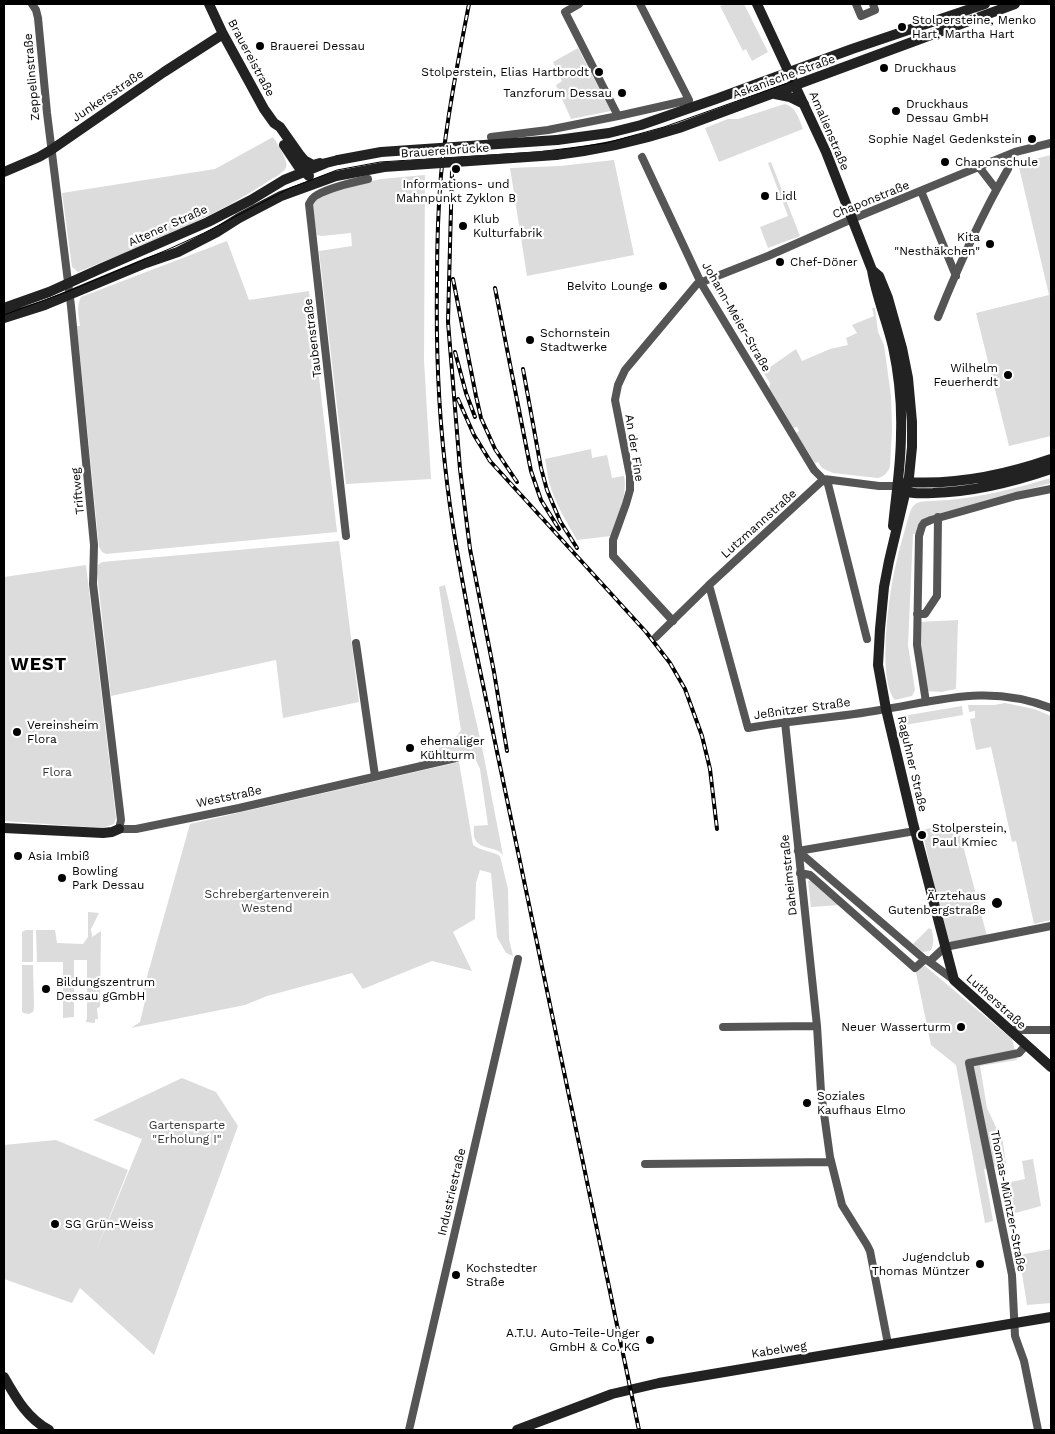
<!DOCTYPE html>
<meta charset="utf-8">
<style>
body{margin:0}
#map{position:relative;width:1055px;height:1434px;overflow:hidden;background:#fff;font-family:"Work Sans",sans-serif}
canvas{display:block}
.frame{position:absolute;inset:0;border:5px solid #000;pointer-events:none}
</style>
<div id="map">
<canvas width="1055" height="1434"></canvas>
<div class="frame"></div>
</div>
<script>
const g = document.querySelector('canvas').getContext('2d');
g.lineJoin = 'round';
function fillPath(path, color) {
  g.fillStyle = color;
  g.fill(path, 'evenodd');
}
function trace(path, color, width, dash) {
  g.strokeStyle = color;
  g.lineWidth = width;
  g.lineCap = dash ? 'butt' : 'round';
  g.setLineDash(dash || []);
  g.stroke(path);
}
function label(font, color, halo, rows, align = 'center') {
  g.font = font + ' "Work Sans",sans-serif';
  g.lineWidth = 4.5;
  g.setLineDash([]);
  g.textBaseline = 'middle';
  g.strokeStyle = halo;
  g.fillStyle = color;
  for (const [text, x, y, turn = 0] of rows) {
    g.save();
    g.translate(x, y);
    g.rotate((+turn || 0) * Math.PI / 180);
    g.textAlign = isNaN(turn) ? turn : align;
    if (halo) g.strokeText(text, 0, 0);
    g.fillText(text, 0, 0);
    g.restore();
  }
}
fillPath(new Path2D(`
 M725 4H744L768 52 752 61 746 49 743 51 720 6Z
 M578 48 611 111 571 119 556 85 562 81 553 62Z
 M785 104C796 107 799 119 803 129L719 162 705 128 728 119H738Z
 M273 137C277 143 289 161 286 168 282 174 271 179 264 184 207 221 141 246 78 272L72 267 62 193 215 169Z
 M1051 155V436L1009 446 976 313 1049 295 1018 163Z
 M614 160 634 255 527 276 510 168 560 166Z
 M771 162 800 236 768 248 760 227 788 216 768 163Z
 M425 175 424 360 431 479 346 484 319 251 352 246 351 233 322 236 317 235 312 203 316 198 347 186 381 179Z
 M227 241 249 300 309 291 337 532 106 554 102 552 99 547 77 326H80C79 316 76 306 81 297Z
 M872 308H875L878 332 884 345 891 396 892 429 890 466C888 472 885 476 878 478L833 473 822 468 818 462 815 463 796 433 799 431 797 427 793 428 769 390 770 383 763 372 796 349 802 361 830 349 848 345 846 338 857 333 852 325 874 316Z
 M591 449 592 458 607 455 612 478 624 476C628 496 617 517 611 536L577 540C566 521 555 503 549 482 547 475 547 467 545 459Z
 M1051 478V483L932 516 926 518 917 534H913L908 645 915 690 912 696 895 700C877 679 889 595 895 568 899 549 905 530 910 512 915 500 921 502 932 501 976 499 1009 490 1051 478Z
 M339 541 359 702 283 718 276 660 111 696 97 573 98 565 102 562Z
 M86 565 116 818 114 824 102 828 4 821V577Z
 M445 585 482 747 503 855C496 846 480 850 475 839 473 835 474 829 474 826L488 825 480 769 473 754 463 751 419 762 423 753 451 744 461 730 439 587Z
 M958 620 956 689 941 692 926 691 918 622Z
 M1005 703 1034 709 1051 716V920L1034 924 1016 841 1012 842 991 747 976 750 970 719 975 718V711L969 712 968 705H994Z
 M962 706 963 715 899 726 897 717Z
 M459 762 473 845C481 851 492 851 500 856L508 889 509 939 513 956 506 953 497 937 491 873 480 870 476 883 475 919 453 932 472 971 432 961 363 989 352 973 267 996 245 1005 131 1028 140 1022 145 1001 141 998 190 824Z
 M957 823 987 936 947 945 922 830Z
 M811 880 841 905 811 907 808 881Z
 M88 912 99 913 91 929 92 937 101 931 100 1007 97 1008 98 1019H95V1023L86 1022 87 1017V960H74V1017L63 1018V962H37L36 930H55L57 943 83 944 88 937Z
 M929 928 932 930C933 937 935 945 930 951L923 952 913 944Z
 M26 930H33V962H22V932Z
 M22 965H33L34 1008 33 1012 29 1014 23 1013 22 1011Z
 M925 966 1012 1039 1017 1060 980 1066 987 1108 1003 1142 1006 1164 984 1169 993 1221 985 1223 956 1065 931 1045 915 968Z
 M182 1078 216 1092 238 1126 154 1355 80 1288 72 1303 4 1279V1145L56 1140 128 1170 96 1251 142 1139 93 1120Z
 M1033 1159 1041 1206 1012 1214 1006 1183 1025 1179 1022 1161Z
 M1051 1249V1303L1027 1305 1019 1255Z`), '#dcdcdc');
trace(new Path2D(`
 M32 4 36 10 38 18 47 113 71 306 94 545 93 584 121 820 119 829H136L239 808 456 758
 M579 4 565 12 618 116
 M856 4 861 16 875 10 873 4
 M491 137 548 130 618 116 689 100 640 4
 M642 157 701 283 814 470 828 484 867 639
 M979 167 996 189
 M921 191 956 276
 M938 317C958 267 981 216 1008 169
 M346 536 309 204C311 200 313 197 317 195 329 188 354 182 368 179
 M709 585 748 728C792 720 836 718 880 710 941 700 990 684 1051 708
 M917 614H925L937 596 938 517
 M673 621 613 556V540L626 504 630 490V476L615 400 618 385 625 370 697 284 768 256 852 219 1015 152 1051 143
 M656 637 709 585 824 479 879 486H897
 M356 643 375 776
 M926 702 917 645 919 536 922 526 924 523 931 520 1016 496 1051 489
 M785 722 817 1026 821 1092 830 1157 842 1205 867 1245 870 1251 888 1344
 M798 851 923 958V961L915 968 810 875 800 873
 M798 851 915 831
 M927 960 954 980
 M930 961 945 947 1051 926
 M723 1027 817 1026
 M1009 1030H1051
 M1026 1045 1019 1053 969 1063 1012 1275 1015 1336 1024 1361 1038 1430
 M645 1164 831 1162
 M409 1430 518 959`), '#555', 8);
trace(new Path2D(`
 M209 4 223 34 264 109 274 123 280 127 299 154 304 160 313 165 320 163
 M757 4 826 152 872 270C876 296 887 321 893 347 899 375 902 406 901 434 901 465 896 495 893 526
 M775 94 790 97 804 104
 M557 140 609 133 641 125 716 99 852 49 985 4
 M284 145 298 166 309 176
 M556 155C598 150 638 141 679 128L1015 4
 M4 172 39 157 51 150 164 72 223 34
 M872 270 879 276 888 298 902 348 908 378 912 422V447L909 477 889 561 884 587 880 629 878 665 886 709 913 823 954 980 1051 1067
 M4 308 49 292 102 268 208 222 251 200 284 180 326 163 338 160
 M4 318 45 305 146 263 178 252 217 232 239 218 281 196 336 176
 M903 484 908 482C957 485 1005 475 1051 459
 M902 489C911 495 923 493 933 493 974 492 1013 482 1051 469
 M4 828 103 833 112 832 119 829
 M4 1377C16 1398 27 1418 49 1430
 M517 1430 612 1394 659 1383 1051 1317`), '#222', 10);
trace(new Path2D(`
 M4 315 69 291 169 249 204 233 290 188 337 170 380 162 537 152 570 148 606 143 664 127 793 81`), '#000', 1);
const rail = new Path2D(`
 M469 4C458 61 447 117 441 175 438 210 437 245 437 281 436 342 438 404 445 465 451 523 462 580 473 637L639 1430
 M452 171 448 322 460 469 470 549 494 672 507 751
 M453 279 476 396 481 418 495 449 517 482
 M495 288 531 471 541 500 559 529
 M455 352 466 393 475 417
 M523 369 541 468 547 490 560 521 577 548
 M458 399 474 435 490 461 646 632 670 663 685 689 702 736 710 769 717 829`);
trace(rail, '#000', 4);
trace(rail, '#fff', 2, [5.5]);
trace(new Path2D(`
 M338 160 381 152 557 140
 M336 176 384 167 556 155`), '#222', 10);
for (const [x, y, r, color] of [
 [902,27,5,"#000"],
 [260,46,5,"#000"],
 [884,68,5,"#000"],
 [599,72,5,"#000"],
 [622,93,5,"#000"],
 [896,111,5,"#000"],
 [1032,139,5,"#000"],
 [945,162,5,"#000"],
 [456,169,5,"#000"],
 [765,196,5,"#000"],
 [463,226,5,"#000"],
 [990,244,5,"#000"],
 [780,262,5,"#000"],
 [663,286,5,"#000"],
 [530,340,5,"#000"],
 [1008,375,5,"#000"],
 [17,732,5,"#000"],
 [410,748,5,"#000"],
 [922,835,5,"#000"],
 [18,856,5,"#000"],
 [62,878,5,"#000"],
 [997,903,6,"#000"],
 [46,989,5,"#000"],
 [961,1027,5,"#000"],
 [807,1103,5,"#000"],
 [55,1224,5,"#000"],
 [980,1264,5,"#000"],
 [456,1275,5,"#000"],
 [650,1340,5,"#000"]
]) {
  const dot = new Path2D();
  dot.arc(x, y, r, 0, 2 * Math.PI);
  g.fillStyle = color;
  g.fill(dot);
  trace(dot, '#fff', 2);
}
label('12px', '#000', '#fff', [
 ["Stolpersteine, Menko",912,20],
 ["Hart, Martha Hart",912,34],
 ["Brauerei Dessau",270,46],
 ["Druckhaus",894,68],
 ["Stolperstein, Elias Hartbrodt",589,72,"right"],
 ["Tanzforum Dessau",612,93,"right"],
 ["Druckhaus",906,104],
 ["Dessau GmbH",906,118],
 ["Sophie Nagel Gedenkstein",1022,139,"right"],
 ["Chaponschule",955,162],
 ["Informations- und",456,184,"center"],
 ["Mahnpunkt Zyklon B",456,198,"center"],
 ["Lidl",775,196],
 ["Klub",473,219],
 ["Kulturfabrik",473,233],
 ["Kita",980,237,"right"],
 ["\"Nesthäkchen\"",980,251,"right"],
 ["Chef-Döner",790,262],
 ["Belvito Lounge",653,286,"right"],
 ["Schornstein",540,333],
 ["Stadtwerke",540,347],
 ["Wilhelm",998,368,"right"],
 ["Feuerherdt",998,382,"right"],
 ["Vereinsheim",27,725],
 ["Flora",27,739],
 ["ehemaliger",420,741],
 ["Kühlturm",420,755],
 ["Stolperstein,",932,828],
 ["Paul Kmiec",932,842],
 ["Asia Imbiß",28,856],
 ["Bowling",72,871],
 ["Park Dessau",72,885],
 ["Ärztehaus",986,896,"right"],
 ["Gutenbergstraße",986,910,"right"],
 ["Bildungszentrum",56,982],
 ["Dessau gGmbH",56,996],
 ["Neuer Wasserturm",951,1027,"right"],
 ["Soziales",817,1096],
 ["Kaufhaus Elmo",817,1110],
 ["SG Grün-Weiss",65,1224],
 ["Jugendclub",970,1257,"right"],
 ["Thomas Müntzer",970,1271,"right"],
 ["Kochstedter",466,1268],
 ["Straße",466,1282],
 ["A.T.U. Auto-Teile-Unger",640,1333,"right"],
 ["GmbH & Co. KG",640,1347,"right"]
], 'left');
label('12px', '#000', '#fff', [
 ["Brauereistraße",251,58,62],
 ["Zeppelinstraße",32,77,-95],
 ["Askanische Straße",784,77,-20],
 ["Junkersstraße",108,96,-34],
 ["Amalienstraße",829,131,67],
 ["Brauereibrücke",445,151,-4],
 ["Chaponstraße",871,200,-22],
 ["Altener Straße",168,226,-24],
 ["Johann-Meier-Straße",736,317,60],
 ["Taubenstraße",313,338,-97],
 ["An der Fine",634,448,81],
 ["Triftweg",78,491,-96],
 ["Lutzmannstraße",759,524,-42],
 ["Jeßnitzer Straße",802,709,-8],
 ["Raguhner Straße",912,764,77],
 ["Weststraße",229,797,-12],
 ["Daheimstraße",789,875,-96],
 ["Lutherstraße",996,1002,42],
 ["Industriestraße",452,1192,-77],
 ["Thomas-Müntzer-Straße",1008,1201,79],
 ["Kabelweg",779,1350,-9]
]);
label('12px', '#333', '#fff', [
 ["Flora",57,772],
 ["Schrebergartenverein",267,894],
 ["Westend",267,908],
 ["Gartensparte",187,1125],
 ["\"Erholung I\"",187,1139]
]);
g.letterSpacing = '1px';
label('bold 18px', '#000', '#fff', [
 ["WEST",39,665]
]);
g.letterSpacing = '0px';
</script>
